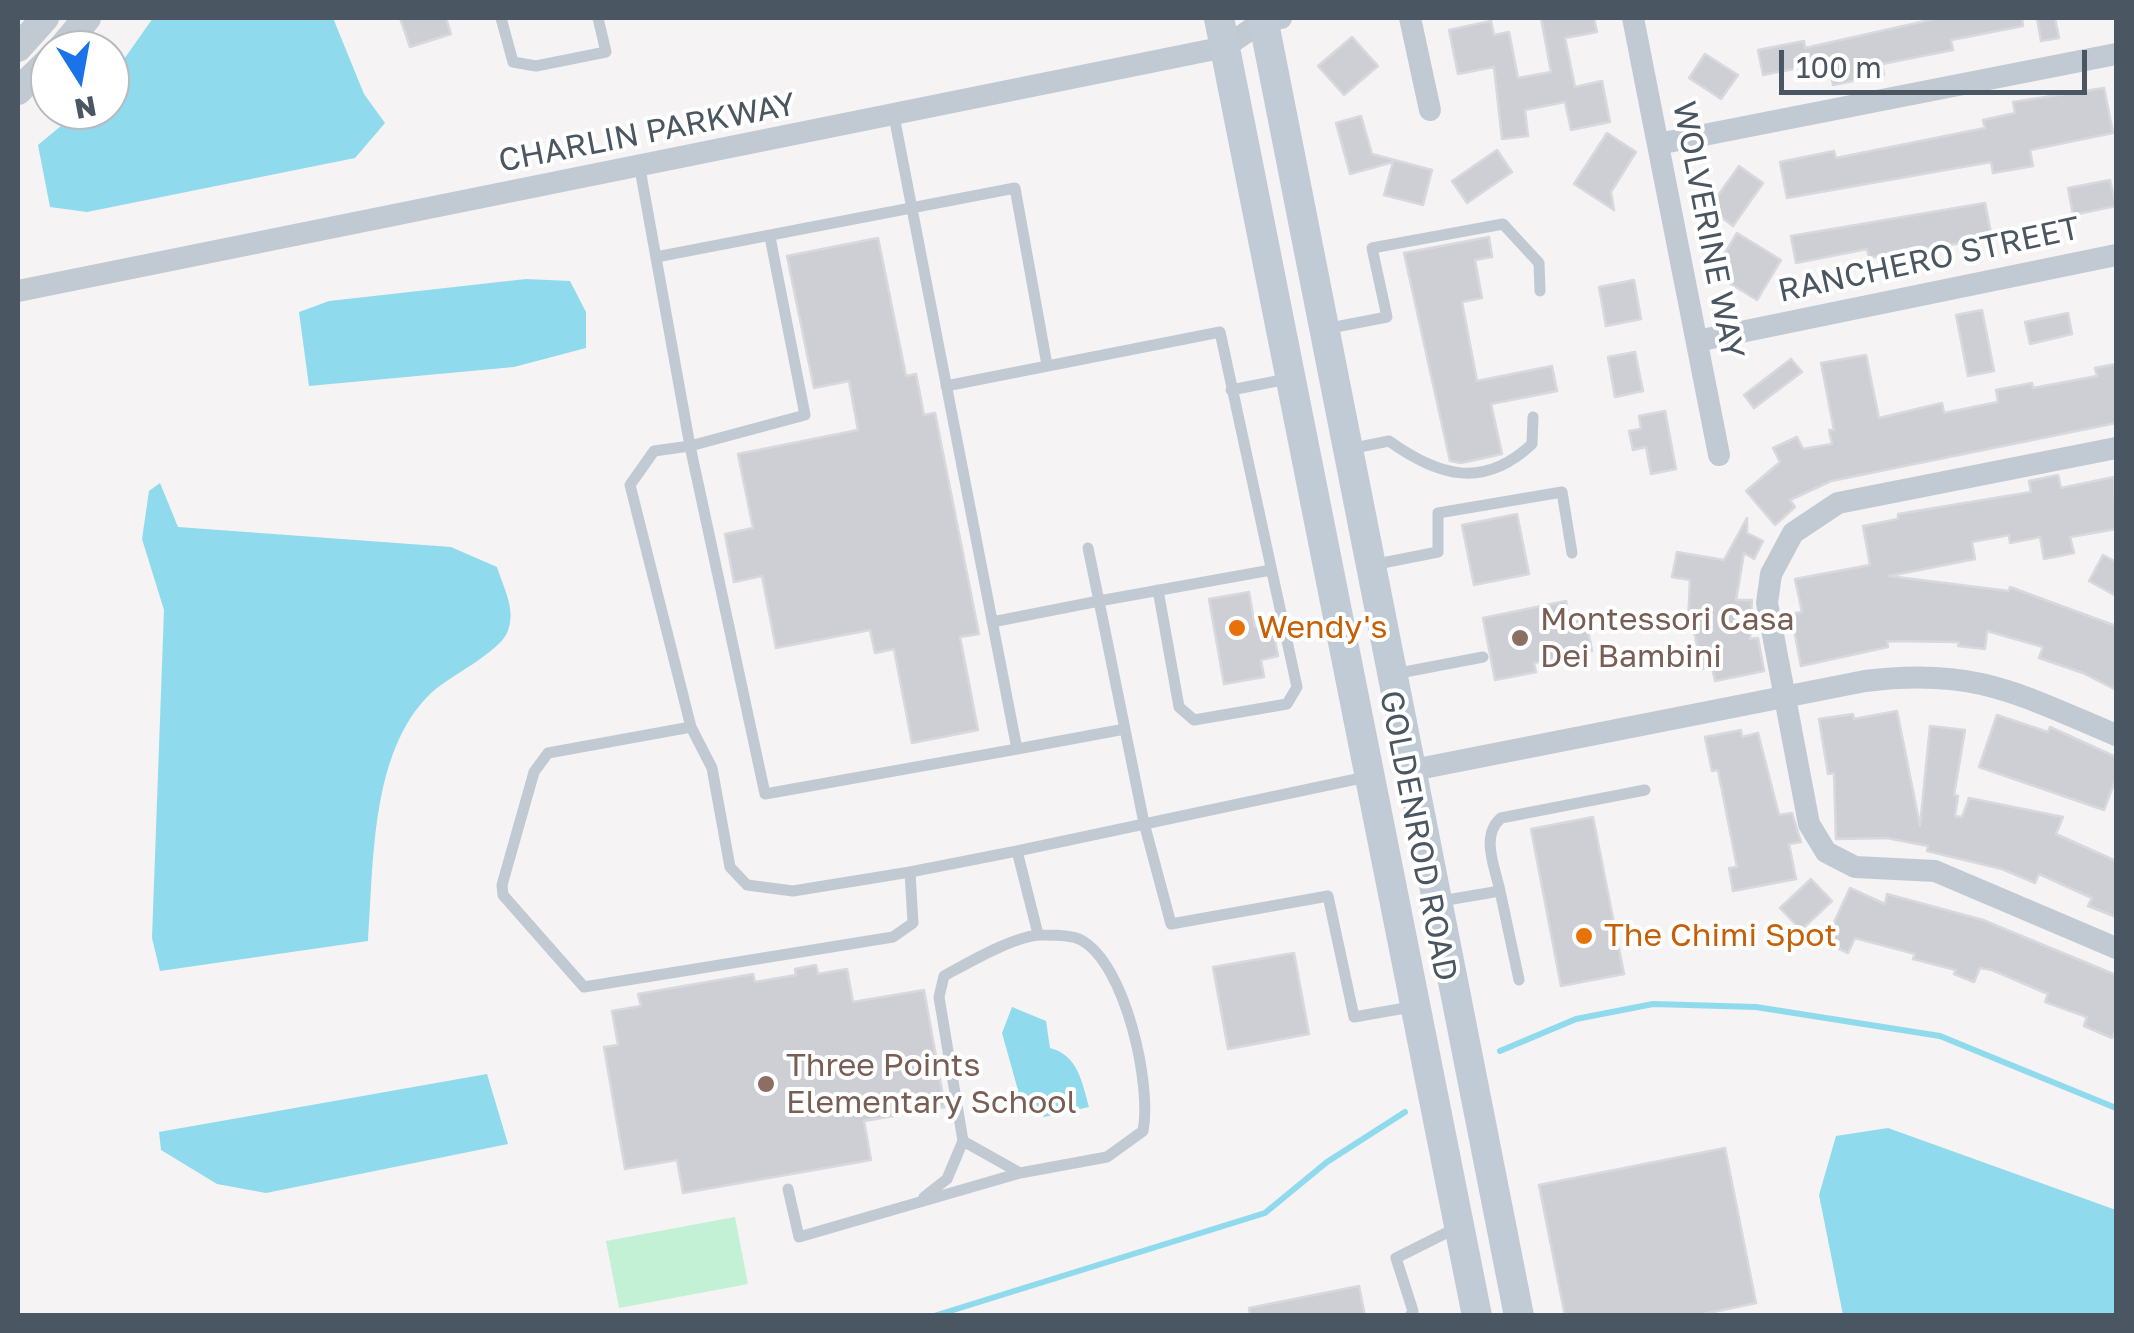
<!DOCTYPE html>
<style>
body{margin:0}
#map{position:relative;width:2134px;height:1333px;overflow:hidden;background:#f5f3f3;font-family:"Golos Text",sans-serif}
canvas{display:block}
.frame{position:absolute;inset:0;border:20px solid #4a5661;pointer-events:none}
.north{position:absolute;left:30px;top:30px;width:100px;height:100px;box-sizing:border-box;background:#fff;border:2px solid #b7bbc0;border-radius:50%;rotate:169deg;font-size:28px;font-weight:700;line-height:40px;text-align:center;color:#4a5661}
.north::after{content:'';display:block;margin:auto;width:35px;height:45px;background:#1a73e8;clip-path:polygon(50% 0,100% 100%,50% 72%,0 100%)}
.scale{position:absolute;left:1779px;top:50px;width:308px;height:45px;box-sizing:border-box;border:5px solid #4a5661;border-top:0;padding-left:12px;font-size:30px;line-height:35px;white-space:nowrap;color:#4a5661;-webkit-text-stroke:8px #fff;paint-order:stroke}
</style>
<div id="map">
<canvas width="2134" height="1333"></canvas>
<div class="frame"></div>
<div class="north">N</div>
<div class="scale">100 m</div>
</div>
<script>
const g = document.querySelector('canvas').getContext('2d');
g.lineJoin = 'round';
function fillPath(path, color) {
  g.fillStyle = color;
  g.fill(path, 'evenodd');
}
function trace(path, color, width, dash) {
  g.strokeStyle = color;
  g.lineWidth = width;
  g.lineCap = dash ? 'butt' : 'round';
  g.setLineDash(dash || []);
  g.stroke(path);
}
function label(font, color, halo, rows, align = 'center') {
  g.font = font + ' "Golos Text",sans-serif';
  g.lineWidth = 8;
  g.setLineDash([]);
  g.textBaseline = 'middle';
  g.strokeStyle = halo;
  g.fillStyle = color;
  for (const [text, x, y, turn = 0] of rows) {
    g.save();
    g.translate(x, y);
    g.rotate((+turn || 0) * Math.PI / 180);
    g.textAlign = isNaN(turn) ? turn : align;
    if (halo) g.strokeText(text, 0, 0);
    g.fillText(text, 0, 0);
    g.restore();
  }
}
fillPath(new Path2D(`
 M735 1217 748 1284 619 1308 606 1241Z`), '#c3f1d5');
fillPath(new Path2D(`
 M153 18H333L364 94 385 123 355 158 87 212 50 207 38 145 80 110H110V79Z
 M526 279 570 281 586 312V348L514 367 309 386 299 312 329 301Z
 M160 483 178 527 451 547 497 567C504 589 517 611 507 633 498 653 448 677 430 694 370 753 374 863 368 941L160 971 152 938 164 610 142 539 149 491Z
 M1012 1007 1046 1021 1050 1048C1078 1055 1082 1082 1089 1107L1044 1117 1021 1101 1002 1033Z
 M487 1074 508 1144 266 1193 217 1184 161 1150 159 1132Z
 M1888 1128 2116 1210V1315H1843L1819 1195 1836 1136Z`), '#90daee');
trace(new Path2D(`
 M1500 1051 1576 1019 1653 1004 1756 1007 1940 1036 2116 1108
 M934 1316 1265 1213 1327 1162 1405 1112`), '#90daee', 6);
const building = new Path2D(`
 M400 18H446L451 34 410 47Z
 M1541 18H1594L1597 32 1565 38 1575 87 1602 81 1610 122 1571 130 1565 102 1525 110 1528 136 1502 139 1494 67 1458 74 1449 30 1491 21 1494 35 1509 32 1518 78 1551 72Z
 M1939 18H2022L2023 26 1951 40 1953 50 1882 64 1884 75 1833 85 1829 62 1763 75 1758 50 1804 41 1805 48Z
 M2037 18H2055L2059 38 2041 41Z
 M1352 37 1378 66 1344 95 1318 66Z
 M1705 54 1738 75 1721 99 1689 78Z
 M2104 88 2113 133 2030 150 2033 166 1993 173 1991 162 1787 198 1780 162 1834 151 1836 158 1985 128 1983 120 2015 113 2013 102Z
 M1361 116 1372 154 1432 170 1423 205 1384 195 1393 162 1350 174 1336 123Z
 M1607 133 1636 152 1611 192 1614 210 1574 184Z
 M1497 150 1512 172 1467 203 1452 181Z
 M1739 166 1763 183 1733 226 1709 208Z
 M2110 180 2116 206 2073 215 2068 188Z
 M1985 203 1992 238 1869 258 1867 249 1796 263 1791 236Z
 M1737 233 1781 260 1757 300 1713 273Z
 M1489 237 1492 257 1475 260 1482 298 1462 302 1477 381 1552 366 1557 391 1491 404 1502 454 1461 463 1450 461 1404 253Z
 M878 238 906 376 916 374 924 415 935 413 979 634 960 637 978 730 912 743 894 649 875 653 870 630 776 648 762 576 734 582 725 534 753 528 738 454 858 430 849 381 814 388 787 256Z
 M1634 280 1641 319 1606 326 1599 287Z
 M1982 310 1994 371 1968 376 1956 315Z
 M2068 313 2072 334 2030 344 2025 322Z
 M1635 352 1643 391 1615 397 1608 357Z
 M1866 355 1879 418 1942 403 1944 413 1998 402 1996 390 2032 383 2033 388 2097 376 2095 368 2116 364V423L1831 481 1790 500 1795 507 1775 525 1746 491 1780 462 1773 448 1797 437 1803 449 1832 444 1829 430H1834L1821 363Z
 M1791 359 1802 372 1754 408 1744 395Z
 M1665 411 1676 469 1651 474 1646 447 1633 450 1629 431 1641 429 1639 416Z
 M2058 475 2061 488 2114 477 2116 529 2070 537 2074 553 2044 559 2040 537 2010 543 2009 535 1972 542 1975 559 1889 576 2009 591 2010 587 2116 626V690L2083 673 2039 658 2043 647 1987 631 1985 649 1958 646 1959 642 1887 641 1888 647 1801 666 1791 614 1802 612 1795 579 1870 565 1863 526 1898 519V514L2031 492 2029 481Z
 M1517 514 1529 574 1474 585 1462 525Z
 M1747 518V533L1763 541 1754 559 1744 553 1736 600H1752L1750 639 1758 638 1764 671 1715 681 1712 667 1702 669 1693 626 1688 625 1690 580 1672 577 1677 552 1724 560Z
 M2103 555 2116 562V596L2089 581Z
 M1249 592 1255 627 1272 624 1278 656 1261 660 1264 677 1224 684 1209 599Z
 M1566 601 1569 618 1585 615 1592 651 1534 663 1536 672 1495 680 1483 618Z
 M1897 711 1920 826 1930 726 1965 730 1954 795 1958 796 1955 816 1962 817 1969 798 2063 817 2056 834 2116 861V917L2088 906 2092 898 2039 874 2035 883 2002 869 1927 851 1928 846 1887 838 1836 839 1834 773 1828 774 1819 719 1853 714 1854 719Z
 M1997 715 2048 732 2050 727 2116 757V778L2104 810 1979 767Z
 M1741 730 1742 737 1758 733 1779 815 1792 813 1801 842 1789 844 1796 879 1733 891 1729 868 1737 867 1718 770 1712 771 1705 737Z
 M1593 817 1624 974 1561 986 1531 829Z
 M1811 879 1832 901 1801 930 1780 908Z
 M1850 888 1885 904 1887 894 1983 920 2116 975V1028L2112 1038 2084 1026 2087 1017 2045 1002 2048 994 1992 970 1980 968 1974 982 1954 974 1956 970 1913 959 1915 954 1855 938 1848 953 1825 942Z
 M1294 953 1309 1034 1228 1049 1213 967Z
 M816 965 818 974 847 969 853 1002 924 990 945 1107 864 1121 871 1160 683 1193 677 1160 625 1169 604 1047 618 1045 612 1011 641 1006 638 994 753 974 755 982 796 975 795 969Z
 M1725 1148 1756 1303 1694 1316H1565L1539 1185Z
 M1359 1286 1365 1316H1250L1249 1308Z`);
fillPath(building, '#cdcfd5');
trace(building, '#d7d9de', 2.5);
trace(new Path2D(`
 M501 18 513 62 536 66 606 52 598 18
 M894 116 1017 749 1125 729
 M640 169 690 446 765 794 1017 749
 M770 237 805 415 690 446 654 451 630 485 691 727 548 753 534 772 502 885 503 895 584 987 893 937 913 923 910 872 1017 851
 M656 257 1015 188 1047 365
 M1325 329 1387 317 1372 248 1503 224 1539 263 1540 291
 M946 386 1220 332 1297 687 1287 704 1194 720 1179 707 1158 590
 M1231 390 1287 379
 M1349 449 1389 441C1438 476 1483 490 1532 444L1533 417
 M1372 565 1438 552V513L1562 492 1572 553
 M1271 570 1099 601 1144 823 1171 924 1328 896 1354 1017 1411 1007
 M992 622 1099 601 1088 548
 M1394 674 1483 657
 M691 727 712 768 730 867 747 885 793 891 910 872
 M1500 891C1495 867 1480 836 1501 818L1645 790
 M1441 901 1500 891 1519 980
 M1038 934 1017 851 1366 777
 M788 1189 799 1237 1020 1173 1107 1157 1143 1131C1152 1086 1126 964 1081 940 1073 935 1053 935 1043 935 1017 934 968 963 944 976L939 997 963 1141 1020 1173
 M924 1197 947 1179 963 1141
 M1410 1316 1413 1311 1396 1258 1458 1227`), '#c1cad2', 11);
trace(new Path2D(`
 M1410 18 1430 110
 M1633 18 1719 455
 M1658 144 2116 54
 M18 291 1225 47 1263 21 1281 18
 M1697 341 2116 255
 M2116 448 1838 503 1793 533 1771 574 1767 603 1809 824 1826 852 1855 867 1935 871 2116 948
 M1413 770 1865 681C1975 667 2018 694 2116 735`), '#c1cad2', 22);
trace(new Path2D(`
 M18 48 45 18
 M60 50 87 18
 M18 91 50 60`), '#c1cad2', 28);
trace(new Path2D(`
 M1219 18 1477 1316
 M1263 18 1519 1316`), '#c1cbd6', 30);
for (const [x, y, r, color] of [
 [1237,628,10,"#e8710a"],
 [1520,638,10,"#8d6e63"],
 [1584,936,10,"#e8710a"],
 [766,1084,10,"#8d6e63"]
]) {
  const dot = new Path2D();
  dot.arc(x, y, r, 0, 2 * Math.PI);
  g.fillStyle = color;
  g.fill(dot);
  trace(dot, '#fff', 4);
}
label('32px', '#4a5661', '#fff', [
 ["CHARLIN PARKWAY",647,133,-11],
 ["WOLVERINE WAY",1708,230,79],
 ["RANCHERO STREET",1929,260,-12],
 ["GOLDENROD ROAD",1418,836,79]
]);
label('32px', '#785e54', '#fff', [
 ["Montessori Casa",1540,620],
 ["Dei Bambini",1540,657],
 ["Three Points",786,1066],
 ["Elementary School",786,1103]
], 'left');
label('32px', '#c56008', '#fff', [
 ["Wendy's",1257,628],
 ["The Chimi Spot",1604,936]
], 'left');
</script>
